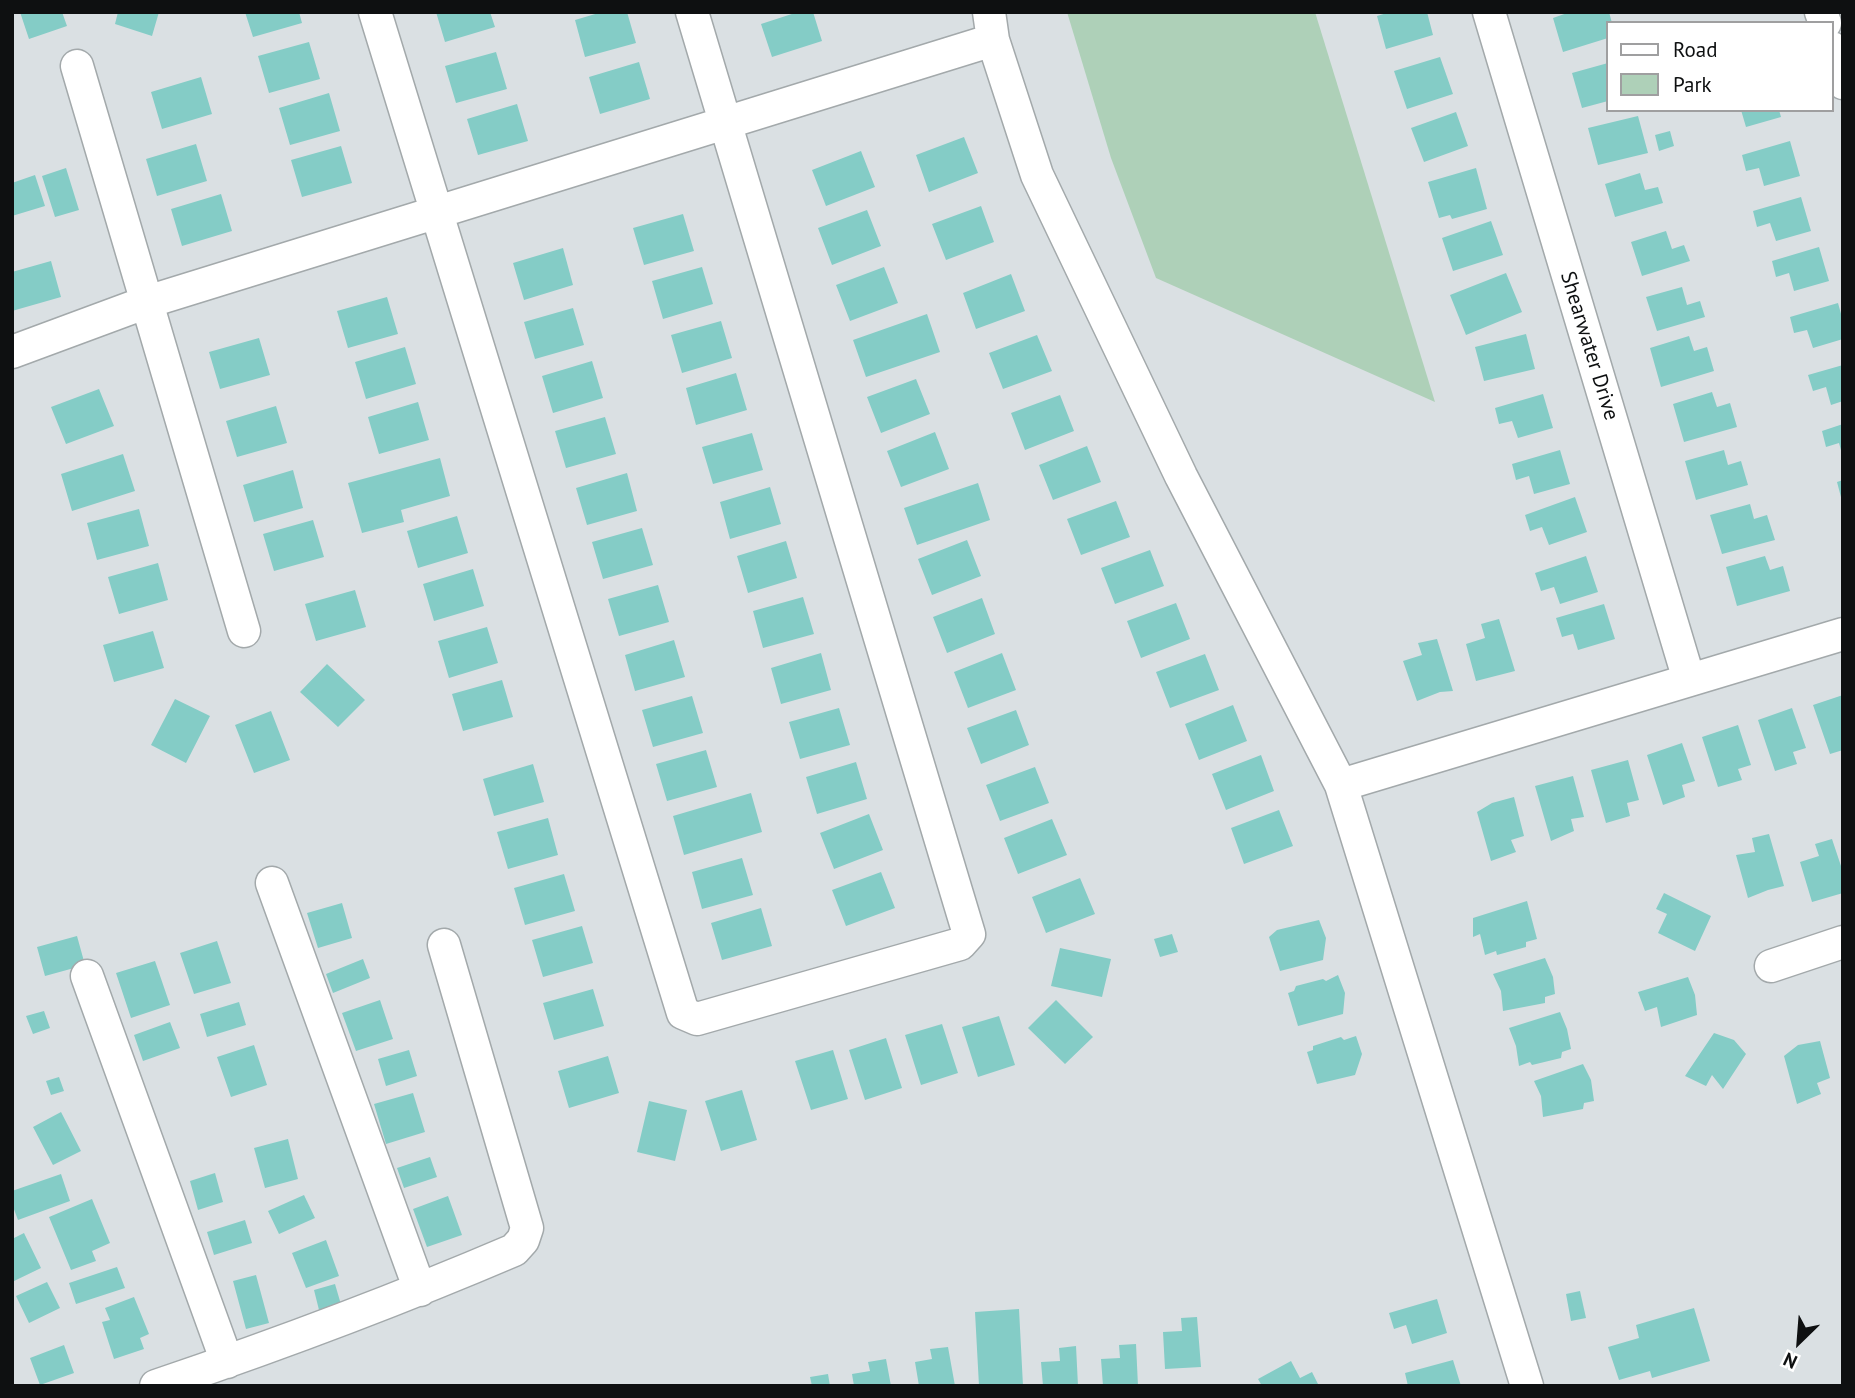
<!DOCTYPE html>
<style>
body{margin:0}
#map{position:relative;width:1855px;height:1398px;overflow:hidden;background:#dae0e3;font-family:"PT Sans",sans-serif}
canvas{display:block}
.frame{position:absolute;inset:0;border:14px solid #0e1011;pointer-events:none}
.legend{position:absolute;left:1606px;top:21px;width:228px;height:91px;box-sizing:border-box;background:#fff;border:2px solid #9f9fa0;margin:0;padding:9px 12px;list-style:none;font-size:21px;color:#0e1011}
.legend li{display:flex;align-items:center;gap:14px;height:35px}
.legend b{width:35px;border:2px solid #9f9fa0}
.north{position:absolute;left:1764px;top:1307px;width:70px;height:70px;-webkit-text-stroke:5px #fff;paint-order:stroke;rotate:205deg;font-size:19px;font-weight:700;line-height:28px;text-align:center;color:#0e1011}
.north::after{content:'';display:block;margin:auto;width:24px;height:32px;background:#0e1011;clip-path:polygon(50% 0,100% 100%,50% 72%,0 100%)}
</style>
<div id="map">
<canvas width="1855" height="1398"></canvas>
<div class="frame"></div>
<ul class="legend">
<li><b style="height:9px;background:#fff"></b>Road</li>
<li><b style="height:19px;background:#aed0b8"></b>Park</li>
</ul>
<div class="north">N</div>
</div>
<script>
const g = document.querySelector('canvas').getContext('2d');
g.lineJoin = 'round';
function fillPath(path, color) {
  g.fillStyle = color;
  g.fill(path, 'evenodd');
}
function trace(path, color, width, dash) {
  g.strokeStyle = color;
  g.lineWidth = width;
  g.lineCap = dash ? 'butt' : 'round';
  g.setLineDash(dash || []);
  g.stroke(path);
}
function label(font, color, halo, rows, align = 'center') {
  g.font = font + ' "PT Sans",sans-serif';
  g.lineWidth = 6;
  g.setLineDash([]);
  g.textBaseline = 'middle';
  g.strokeStyle = halo;
  g.fillStyle = color;
  for (const [text, x, y, turn = 0] of rows) {
    g.save();
    g.translate(x, y);
    g.rotate((+turn || 0) * Math.PI / 180);
    g.textAlign = isNaN(turn) ? turn : align;
    if (halo) g.strokeText(text, 0, 0);
    g.fillText(text, 0, 0);
    g.restore();
  }
}
fillPath(new Path2D(`
 M1067 12H1315L1435 402 1156 278 1111 158Z`), '#aed0b8');
fillPath(new Path2D(`
 M20 12H62L67 26 29 39Z
 M118 12H159L152 36 115 24Z
 M245 12H299L302 23 253 37Z
 M436 12H490L495 27 445 42Z
 M602 12H627L636 43 585 57 575 20Z
 M798 12H813L822 41 772 57 761 24Z
 M1390 12H1427L1433 35 1386 49 1377 16Z
 M1570 12H1609L1612 23H1608V38L1563 52 1553 18Z
 M309 42 320 79 269 93 258 56Z
 M496 52 507 89 456 103 445 66Z
 M1440 57 1453 94 1407 109 1394 71Z
 M639 62 650 99 600 114 589 77Z
 M1608 63V101L1582 108 1572 73Z
 M201 77 212 114 162 129 151 92Z
 M329 93 340 131 290 145 279 108Z
 M517 104 528 141 478 155 467 119Z
 M1741 110H1779L1781 117 1746 127Z
 M1456 112 1468 146 1424 162 1411 128Z
 M1638 116 1648 153 1598 165 1588 128Z
 M1670 131 1674 146 1659 151 1655 135Z
 M964 137 978 173 929 192 916 155Z
 M1790 141 1800 176 1764 186 1759 168 1746 171 1742 155Z
 M196 144 207 181 157 196 146 159Z
 M341 146 352 183 302 197 291 160Z
 M861 151 875 187 826 206 812 170Z
 M66 168 79 210 55 217 42 176Z
 M1476 168 1487 209 1452 219 1450 215 1439 218 1428 182Z
 M1640 173 1645 190 1658 187 1663 203 1615 217 1605 184Z
 M35 175 45 206 12 216V183Z
 M221 194 232 231 182 246 171 209Z
 M1801 197 1811 231 1776 241 1770 223 1757 227 1753 211Z
 M981 206 994 242 946 260 932 224Z
 M867 210 881 246 832 265 818 228Z
 M683 214 694 251 644 265 633 228Z
 M1491 221 1503 255 1453 271 1442 238Z
 M1666 231 1672 249 1684 245 1690 261 1642 276 1631 242Z
 M1819 247 1829 281 1794 291 1789 273 1776 277 1772 261Z
 M563 248 573 285 524 300 513 263Z
 M51 261 61 297 12 311V272Z
 M702 267 713 304 663 319 652 281Z
 M884 267 898 303 850 321 836 285Z
 M1506 273 1522 312 1466 335 1450 295Z
 M1011 274 1025 311 976 329 963 293Z
 M1682 287 1687 305 1700 301 1705 317 1657 331 1646 297Z
 M387 297 398 334 348 348 337 311Z
 M1838 303 1843 321V339L1813 348 1807 330 1794 333 1790 317Z
 M573 308 584 345 535 359 524 322Z
 M927 314 940 352 866 377 853 340Z
 M721 321 732 358 682 373 671 335Z
 M1526 334 1535 369 1484 381 1475 347Z
 M1037 335 1052 371 1003 389 989 353Z
 M1689 336 1694 351 1707 347 1714 371 1661 387 1650 348Z
 M259 338 270 375 220 389 209 352Z
 M405 347 416 384 366 399 355 362Z
 M592 361 603 398 553 413 542 376Z
 M1843 365V401L1831 405 1826 387 1813 391 1808 375Z
 M736 373 747 410 696 425 686 388Z
 M916 379 930 414 881 433 867 397Z
 M99 389 114 426 66 444 51 407Z
 M1712 392 1717 407 1730 403 1737 427 1684 442 1673 404Z
 M1543 394 1553 428 1518 438 1512 421 1499 424 1495 408Z
 M1060 395 1074 431 1025 450 1011 413Z
 M418 402 429 440 379 454 368 417Z
 M276 406 287 443 237 457 226 421Z
 M605 417 616 454 566 468 555 431Z
 M1843 424V454H1842L1839 443 1826 447 1822 431Z
 M935 432 949 469 901 487 887 451Z
 M752 433 763 470 713 484 702 447Z
 M1087 446 1101 482 1053 500 1039 465Z
 M1560 450 1570 484 1534 494 1529 476 1516 480 1512 464Z
 M1724 450 1728 465 1741 461 1748 485 1696 500 1685 461Z
 M123 454 135 491 72 511 61 474Z
 M440 458 450 496 401 510 404 522 362 533 348 483Z
 M293 470 303 508 254 522 243 485Z
 M627 473 637 511 587 525 576 488Z
 M1843 480V500L1842 501 1837 482Z
 M978 483 990 520 917 545 904 508Z
 M770 487 781 524 730 539 720 502Z
 M1575 497 1587 532 1549 545 1542 527 1530 531 1525 515Z
 M1116 501 1130 537 1081 555 1067 519Z
 M1750 504 1754 519 1767 515 1775 540 1722 554 1710 515Z
 M139 509 149 546 97 560 87 523Z
 M457 516 468 553 418 568 407 531Z
 M313 520 324 557 274 571 263 534Z
 M642 528 653 565 603 579 592 542Z
 M967 540 981 576 932 595 918 559Z
 M786 541 797 578 748 593 737 556Z
 M1150 550 1164 586 1115 604 1101 568Z
 M1586 556 1598 592 1560 604 1554 587 1541 591 1535 573Z
 M1765 556 1770 570 1783 566 1790 591 1737 606 1726 567Z
 M158 563 168 600 119 614 108 577Z
 M473 569 484 606 434 621 423 584Z
 M658 585 669 622 619 636 608 599Z
 M355 590 366 627 316 641 305 604Z
 M803 597 814 634 763 648 753 611Z
 M982 598 995 634 947 653 933 617Z
 M1176 603 1190 639 1141 658 1127 621Z
 M1604 604 1615 639 1578 650 1573 634 1562 637 1556 618Z
 M1499 619 1515 671 1476 681 1466 644 1485 638 1481 624Z
 M487 627 498 663 449 678 438 641Z
 M153 631 164 668 114 682 103 645Z
 M1437 639 1453 691 1440 692 1417 701 1403 661 1422 655 1418 643Z
 M674 640 685 677 635 691 625 655Z
 M821 653 831 690 781 704 771 668Z
 M1002 653 1016 690 968 708 954 672Z
 M1205 654 1219 690 1170 708 1156 672Z
 M327 664 365 700 338 727 300 692Z
 M502 680 513 717 463 731 452 694Z
 M1843 695V750L1830 754 1813 705Z
 M692 696 703 733 653 747 642 710Z
 M175 699 210 716 186 763 151 745Z
 M1233 705 1247 741 1199 760 1185 724Z
 M839 708 850 745 800 759 789 722Z
 M1792 708 1806 748 1793 752 1797 764 1775 771 1758 720Z
 M1016 710 1029 745 981 764 967 728Z
 M271 711 290 760 254 773 235 725Z
 M1738 725 1751 765 1738 769 1742 780 1718 787 1702 737Z
 M1682 743 1695 781 1682 785 1685 797 1663 805 1647 755Z
 M706 750 717 787 667 801 656 764Z
 M1261 755 1274 791 1226 810 1212 774Z
 M1628 760 1639 800 1627 803 1630 816 1606 823 1591 770Z
 M856 762 867 799 817 814 806 777Z
 M533 764 544 802 494 816 483 779Z
 M1035 767 1049 803 1000 821 986 785Z
 M1573 776 1584 817 1571 819 1574 831 1551 841 1535 786Z
 M751 793 762 832 684 855 673 816Z
 M1514 797 1524 836 1511 840 1516 852 1491 861 1477 812 1492 803Z
 M1279 810 1293 846 1244 864 1231 828Z
 M869 814 883 850 834 869 820 833Z
 M548 818 558 855 508 869 497 832Z
 M1052 819 1067 855 1018 874 1004 838Z
 M1769 834 1784 886 1768 890 1748 898 1736 855 1755 852 1752 838Z
 M1832 839 1843 872V893L1812 902 1800 862 1819 856 1815 844Z
 M742 858 753 895 702 909 692 872Z
 M881 872 895 908 846 926 832 890Z
 M564 874 575 911 525 925 514 888Z
 M1080 878 1095 914 1046 933 1032 897Z
 M1664 893 1711 916 1695 951 1658 933 1667 914 1656 909Z
 M1527 901 1537 939 1526 942V947L1497 955 1496 951 1485 955 1480 934 1473 937V918Z
 M342 903 352 938 318 948 307 913Z
 M761 908 772 946 722 960 711 923Z
 M1319 920 1326 938 1323 960 1280 971 1269 937 1277 930Z
 M582 926 593 963 543 977 532 940Z
 M1172 934 1178 952 1160 957 1154 939Z
 M77 936 85 965 45 976 37 947Z
 M217 941 231 983 194 994 180 953Z
 M1060 948 1111 959 1102 997 1051 986Z
 M1545 958 1553 977 1555 994 1545 997V1003L1503 1011 1501 991 1493 974Z
 M363 959 370 978 333 993 326 974Z
 M155 961 170 1005 131 1018 116 973Z
 M1338 975 1345 993 1343 1014 1298 1026 1288 993 1294 991 1296 986 1323 979 1326 981Z
 M1688 977 1695 995 1697 1015 1661 1027 1657 1007 1645 1011 1638 992Z
 M593 989 604 1026 554 1040 543 1003Z
 M380 1000 393 1039 356 1051 342 1013Z
 M1056 1000 1093 1037 1065 1064 1028 1028Z
 M239 1002 246 1025 207 1037 200 1014Z
 M44 1011 50 1028 33 1034 26 1016Z
 M1560 1012 1567 1029 1571 1049 1562 1052 1561 1058 1532 1065 1530 1062 1519 1066 1516 1046 1509 1028Z
 M999 1016 1015 1065 978 1077 962 1027Z
 M170 1022 180 1048 143 1061 134 1035Z
 M942 1024 958 1073 921 1085 905 1035Z
 M1714 1033 1734 1040 1746 1054 1723 1089 1712 1075 1706 1086 1685 1076Z
 M1356 1036 1362 1054 1355 1075 1317 1084 1307 1052 1313 1050V1046L1341 1037 1344 1040Z
 M886 1038 902 1088 865 1100 849 1050Z
 M1820 1041 1830 1078 1817 1083 1821 1094 1797 1104 1784 1056 1798 1045Z
 M254 1045 267 1085 231 1097 217 1057Z
 M409 1050 417 1076 386 1086 378 1059Z
 M833 1050 848 1099 811 1110 795 1061Z
 M608 1056 619 1093 569 1108 558 1071Z
 M1583 1064 1591 1080 1594 1101 1584 1103 1583 1109 1543 1117 1541 1096 1534 1081Z
 M59 1077 64 1091 51 1095 46 1081Z
 M742 1090 757 1140 721 1151 705 1101Z
 M413 1093 425 1132 386 1144 374 1104Z
 M649 1101 687 1110 675 1161 637 1152Z
 M61 1112 81 1151 53 1165 33 1127Z
 M288 1139 298 1179 265 1188 254 1148Z
 M430 1157 437 1177 404 1188 397 1168Z
 M215 1173 223 1202 198 1210 190 1181Z
 M61 1174 70 1201 18 1220 12 1204V1191Z
 M304 1195 315 1218 279 1234 268 1211Z
 M448 1196 462 1235 427 1247 413 1209Z
 M92 1199 110 1243 92 1251 96 1261 71 1270 49 1217Z
 M245 1220 252 1243 214 1255 207 1232Z
 M24 1233 41 1268 12 1282V1239Z
 M326 1240 339 1276 306 1288 292 1253Z
 M117 1267 125 1288 76 1304 69 1283Z
 M256 1275 269 1323 246 1329 233 1281Z
 M47 1282 60 1308 29 1323 16 1296Z
 M335 1284 342 1308 320 1314 314 1290Z
 M1580 1291 1586 1318 1571 1321 1566 1294Z
 M134 1297 149 1334 140 1338 144 1349 114 1359 102 1322 110 1320 105 1308Z
 M1437 1299 1447 1333 1412 1344 1406 1325 1394 1329 1389 1313Z
 M1694 1308 1710 1361 1652 1378 1650 1371 1619 1380 1608 1347 1639 1338 1636 1325Z
 M1019 1309 1023 1386H979L975 1312Z
 M1197 1317 1201 1367 1165 1369 1163 1332 1182 1331 1181 1318Z
 M1136 1344 1138 1386H1103L1101 1359 1120 1358 1119 1345Z
 M64 1345 74 1373 40 1385 30 1358Z
 M1076 1346 1078 1386H1043L1041 1362 1060 1361 1059 1348Z
 M948 1347 955 1386H919L915 1362 932 1359 930 1349Z
 M886 1359 891 1386H854L852 1374 870 1371 868 1362Z
 M1453 1360 1461 1386H1408L1405 1373Z
 M1291 1361 1300 1378 1312 1372 1319 1386H1262L1258 1379Z
 M828 1374 830 1386H812L810 1377Z`), '#84ccc6');
const street = new Path2D(`
 M375 12 683 1013 697 1019 960 944 969 934 692 12
 M989 12 993 40 1037 175 1181 476 1341 785 1527 1386
 M1489 12 1689 680
 M1821 12 1825 23
 M1832 48 1843 83
 M77 66 244 631
 M12 352 147 302 993 40
 M1341 785 1843 634
 M272 883 420 1290
 M1771 966 1843 942
 M87 976 227 1362
 M156 1386C277 1345 397 1300 514 1250L523 1240 527 1228 444 945`);
trace(street, '#a3a9ab', 35);
trace(street, '#fff', 32);
label('21px', '#0e1011', '#fff', [
 ["Shearwater Drive",1589,346,73]
]);
</script>
